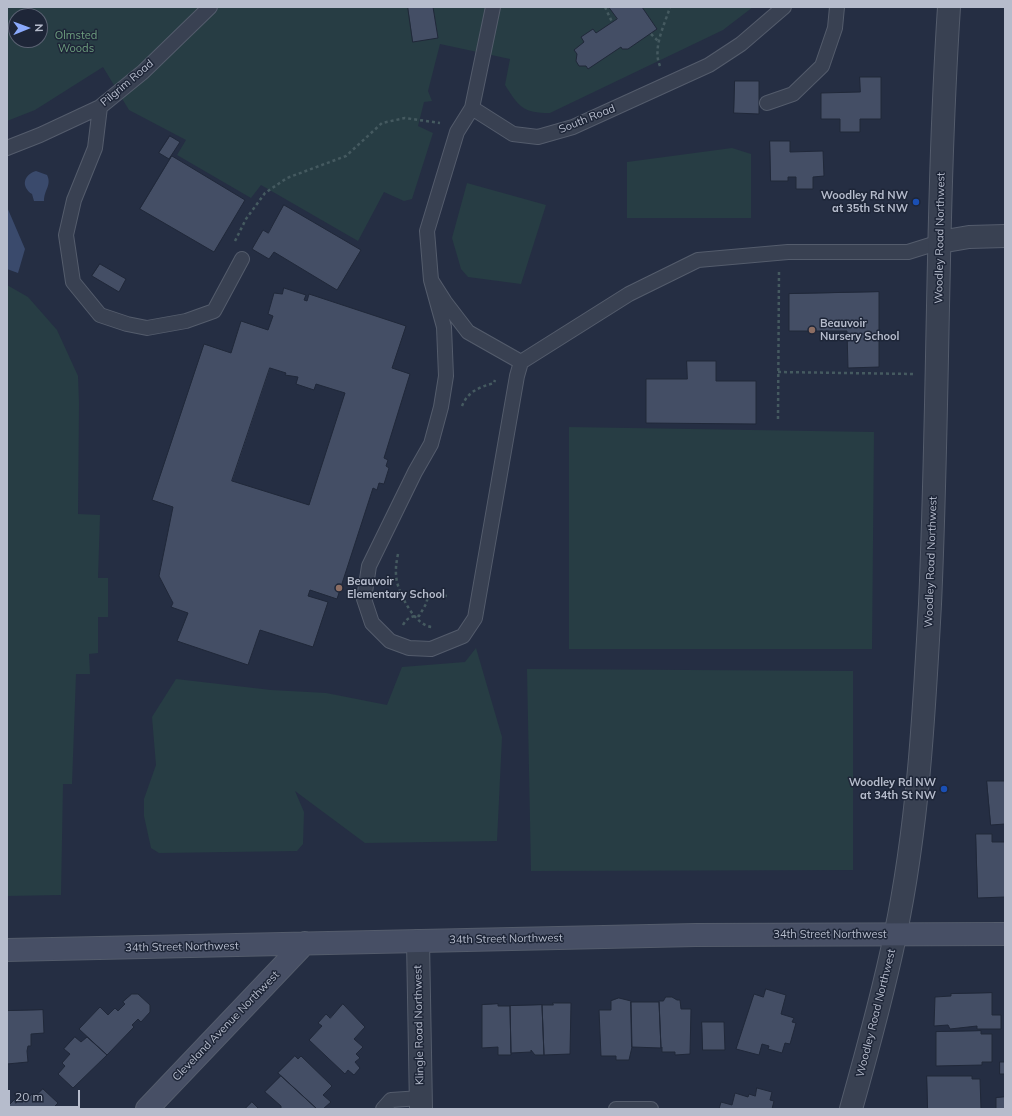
<!DOCTYPE html>
<style>
body{margin:0}
#map{position:relative;width:1012px;height:1116px;overflow:hidden;background:#252e43;font-family:Mulish,sans-serif}
canvas{display:block}
.frame{position:absolute;inset:0;border:8px solid #b6bccc;pointer-events:none}
.north{position:absolute;left:8px;top:8px;width:40px;height:40px;box-sizing:border-box;background:#1e2638;border:1px solid #5b6273;border-radius:50%;rotate:89deg;font-size:11px;font-weight:700;line-height:16px;text-align:center;color:#b6bccc}
.north::after{content:'';display:block;margin:auto;width:14px;height:18px;background:#8baafc;clip-path:polygon(50% 0,100% 100%,50% 72%,0 100%)}
.scale{position:absolute;left:8px;top:1090px;width:72px;height:18px;box-sizing:border-box;border:2px solid #b6bccc;border-top:0;padding-left:5px;font-size:12px;line-height:14px;white-space:nowrap;color:#b6bccc;-webkit-text-stroke:3px #1e2638;paint-order:stroke}
</style>
<div id="map">
<canvas width="1012" height="1116"></canvas>
<div class="frame"></div>
<div class="north">N</div>
<div class="scale">20 m</div>
</div>
<script>
const g = document.querySelector('canvas').getContext('2d');
g.lineJoin = 'round';
function fillPath(path, color) {
  g.fillStyle = color;
  g.fill(path, 'evenodd');
}
function trace(path, color, width, dash) {
  g.strokeStyle = color;
  g.lineWidth = width;
  g.lineCap = dash ? 'butt' : 'round';
  g.setLineDash(dash || []);
  g.stroke(path);
}
function label(font, color, halo, rows, align = 'center') {
  g.font = font + ' Mulish,sans-serif';
  g.lineWidth = 3;
  g.setLineDash([]);
  g.textBaseline = 'middle';
  g.strokeStyle = halo;
  g.fillStyle = color;
  for (const [text, x, y, turn = 0] of rows) {
    g.save();
    g.translate(x, y);
    g.rotate((+turn || 0) * Math.PI / 180);
    g.textAlign = isNaN(turn) ? turn : align;
    if (halo) g.strokeText(text, 0, 0);
    g.fillText(text, 0, 0);
    g.restore();
  }
}
fillPath(new Path2D(`
 M7 7H753L723 30 550 113C523 113 519 107 505 85L510 59 440 44 428 91 432 101 424 102 418 126 433 133 412 199 404 201 384 192 358 241 261 185 251 198 177 155 186 140 129 110 103 67 35 110 7 121ZM16 16H40V40H16Z
 M732 148 751 154V218H627V162Z
 M467 183 546 205 521 284 468 277 461 269 452 238Z
 M7 285 28 297 57 330 78 376 79 403 78 514 100 515 98 578H108V617H98V653L89 654 90 674H76L72 784H63L61 895 7 896Z
 M569 427 874 432 872 649H569Z
 M476 648 502 737 497 841 365 843 295 791 304 812 303 844 297 851 159 853 151 848 144 816V799L156 765 152 717 176 679 271 690 326 693 387 705 402 667 465 662Z
 M527 669 853 671V870L531 871Z`), '#273d44');
fillPath(new Path2D(`
 M36 171 47 175C52 185 44 190 44 201H34L32 194C21 187 23 175 36 171Z
 M7 207 25 249 18 273 7 269Z`), '#3a4a6c');
const building = new Path2D(`
 M408 7H433L438 38 413 42Z
 M609 7H642L657 29 628 49H622L621 47 588 69 586 66H579L576 61 577 54 574 50 584 42 581 37 593 29 596 33 617 19Z
 M860 77H881V119H860V132H840V119H821V93L860 92Z
 M735 81H759V114L734 113Z
 M170 136 180 142 169 159 159 153Z
 M770 141H790V152L823 151 824 176 813 177V189H796V177H788V181H771Z
 M172 156 245 200 214 252 140 209Z
 M284 205 361 250 337 290 274 252 269 259 252 249 263 230 268 233Z
 M100 264 126 279 119 292 92 276Z
 M284 288 306 295 304 300 307 301 309 294 406 326 392 368 410 374 384 458 388 460 386 466 389 468 384 484 379 483 377 490 373 488 337 599 310 590 308 596 328 602 313 647 260 630 248 665 177 641 188 613 171 607 173 603 159 576 173 507 152 500 204 344 231 353 241 321 268 330 273 316 268 314 274 293 282 294ZM270 368 286 373 285 375 298 377 296 384 314 390 316 384 345 393 309 505 232 481Z
 M879 292V367L848 368 847 331H789V294Z
 M687 361H716V381H756V424L646 423V379H687Z
 M987 781H1005V824L991 825Z
 M976 834H992V842H1005V897L978 898Z
 M766 989 786 995 781 1014 794 1018 792 1022 796 1023 790 1044 785 1043 782 1053 768 1049 769 1046 762 1044 759 1055 736 1049 754 994 763 997Z
 M992 993V1015H1001V1029H977V1026L950 1029 948 1025 934 1026 935 997 951 996V994Z
 M132 994H138L150 1005V1012L141 1022 138 1019 132 1025 134 1027 107 1055 79 1029 100 1007 108 1015 115 1008 118 1011 125 1004 123 1002Z
 M666 997H672L677 1000H680L681 1009H691L690 1054 675 1055V1052H662V1047L661 1048 659 1001H663Z
 M619 998 631 1001 632 1047 629 1060H616V1056H601L599 1010H611V1001Z
 M631 1002H659L661 1048 632 1047Z
 M553 1003H571L570 1054 544 1055 542 1005H553Z
 M343 1004 365 1027 354 1039 363 1047 356 1054 360 1058 355 1062 360 1068 354 1075 348 1070 345 1074 309 1040 322 1026 318 1023 326 1014 330 1018Z
 M498 1004V1006H510L511 1055H498V1047L482 1048V1005Z
 M542 1005 544 1055H535L531 1050V1052L511 1053 510 1006Z
 M43 1010 44 1033 31 1034V1046H28L27 1051 28 1062 7 1064V1011Z
 M702 1022H724L725 1050H703Z
 M981 1031V1034H992V1062H982V1065L936 1066V1032Z
 M75 1037 81 1042 87 1037 107 1055 73 1088 58 1074 65 1066 62 1063 70 1054 64 1049Z
 M295 1056 298 1059 301 1056 332 1086 323 1095 331 1102 323 1109H317L278 1073Z
 M1000 1062H1005V1074H1000Z
 M281 1076 317 1109H281V1106L265 1092Z
 M927 1076H972V1079H980L981 1109H928Z
 M757 1088 772 1092 770 1100 774 1101 772 1109H719L721 1102 732 1105 735 1093 748 1097 749 1094 755 1096Z
 M43 1089 58 1103 52 1109H9L7 1107 19 1095 25 1101 32 1094 34 1097Z
 M1005 1097V1109H996V1098Z
 M252 1102 259 1109H245Z`);
fillPath(building, '#444e65');
trace(building, '#202839', 1);
const lane = new Path2D(`
 M493 7 472 108 513 134 538 137 573 127 709 65 741 44 784 7
 M767 103 793 94 822 66 835 28 837 7
 M100 107 95 148 74 200 66 235 73 282 100 315 127 324 147 328 186 321 214 311 242 259
 M472 108 457 132 427 231 431 280 445 302 468 332 521 362
 M7 148 40 135 100 107 143 72 210 7
 M431 280 444 327 446 376 441 407 431 444 415 472 369 566 364 599 372 623 390 641 409 648 431 649 463 636 475 618 517 376 521 362 629 294 698 260 788 252H908L940 242
 M383 1109 391 1100 421 1098
 M616 1109H651`);
const street = new Path2D(`
 M940 242 969 237 1005 236
 M418 941 421 1109
 M851 1109C867 1052 883 994 895 936 918 827 924 715 930 604 939 405 936 206 949 7`);
const secondary = new Path2D(`
 M7 950 696 935 1005 934
 M147 1109 305 943`);
trace(lane, '#545c6c', 16);
trace(street, '#545c6c', 24);
trace(secondary, '#545c6c', 24);
trace(new Path2D(`
 M605 7 612 22
 M651 34 659 42
 M660 66C652 48 665 24 670 7
 M235 241 246 219 265 193 287 178 346 156 382 123 405 118 440 123
 M778 372 914 374
 M462 406C468 391 480 387 494 383L495 380
 M778 419 779 271
 M398 554C396 564 395 572 397 582 401 598 416 626 432 627
 M403 625C407 618 411 616 419 616L426 604 429 593 447 596`), '#455a60', 2.5, [3, 3]);
trace(lane, '#394152', 14);
trace(street, '#394152', 22);
trace(secondary, '#474f65', 22);
for (const [x, y, r, color] of [
 [916,202,4,"#1a4fb4"],
 [812,330,4,"#8d6e63"],
 [339,588,4,"#8d6e63"],
 [944,789,4,"#1a4fb4"]
]) {
  const dot = new Path2D();
  dot.arc(x, y, r, 0, 2 * Math.PI);
  g.fillStyle = color;
  g.fill(dot);
  trace(dot, '#1e2638', 1.5);
}
label('11px', '#6d9e7e', '#1e2638', [
 ["Olmsted",76,36],
 ["Woods",76,49]
]);
label('11px', '#b6bccc', '#1e2638', [
 ["Pilgrim Road",127,83,-40],
 ["South Road",587,119,-22],
 ["Woodley Road Northwest",940,238,-89],
 ["Woodley Road Northwest",931,562,-88],
 ["34th Street Northwest",830,935],
 ["34th Street Northwest",506,939,-1],
 ["34th Street Northwest",182,947,-1],
 ["Woodley Road Northwest",876,1013,-76],
 ["Klingle Road Northwest",419,1025,-91],
 ["Cleveland Avenue Northwest",226,1026,-46]
]);
label('bold 11px', '#b6bccc', '#1e2638', [
 ["Woodley Rd NW",908,196],
 ["at 35th St NW",908,209],
 ["Beauvoir",820,324,"left"],
 ["Nursery School",820,337,"left"],
 ["Beauvoir",347,582,"left"],
 ["Elementary School",347,595,"left"],
 ["Woodley Rd NW",936,783],
 ["at 34th St NW",936,796]
], 'right');
</script>
